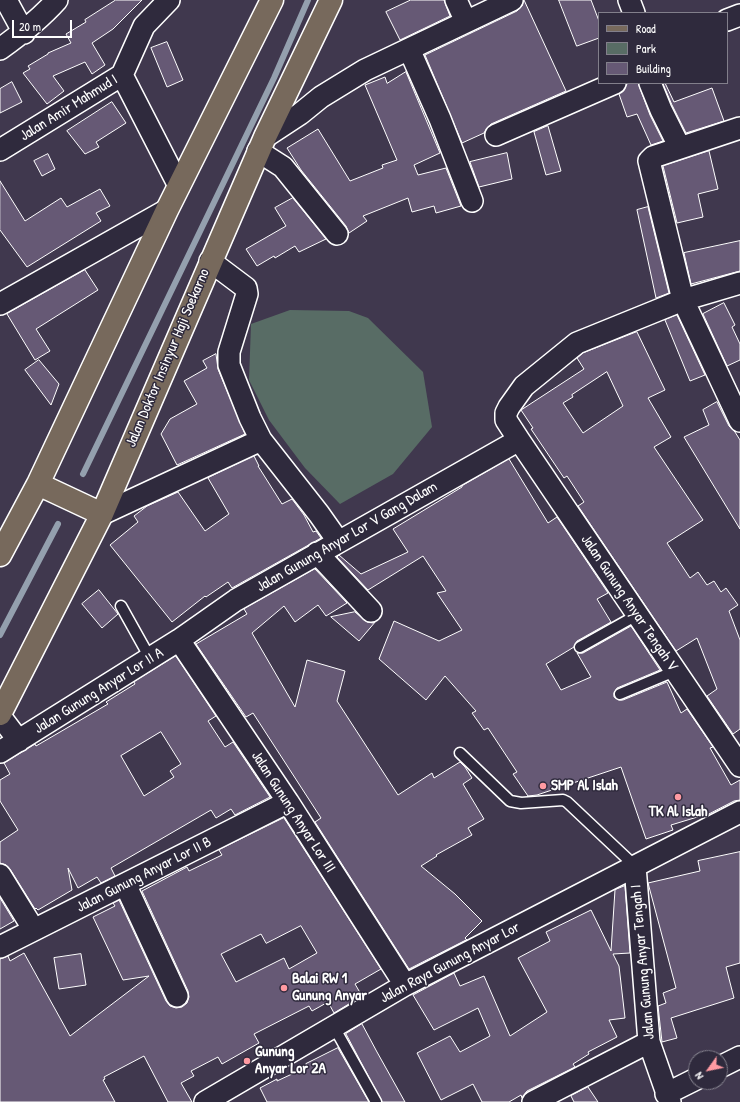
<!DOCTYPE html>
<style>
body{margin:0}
#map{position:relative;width:740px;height:1102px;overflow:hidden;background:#40384e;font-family:"Patrick Hand",sans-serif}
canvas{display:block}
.legend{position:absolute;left:598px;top:12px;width:130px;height:72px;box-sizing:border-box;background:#2f2a3d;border:1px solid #827f8b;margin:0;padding:5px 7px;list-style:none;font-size:12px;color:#fff}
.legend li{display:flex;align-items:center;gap:8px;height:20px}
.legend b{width:20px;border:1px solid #827f8b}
.north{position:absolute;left:688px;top:1050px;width:40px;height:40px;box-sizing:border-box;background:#2f2a3d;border:1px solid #827f8b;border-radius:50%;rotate:237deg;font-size:11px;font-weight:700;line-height:16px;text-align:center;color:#fff}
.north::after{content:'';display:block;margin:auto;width:14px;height:18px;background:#ff9aa2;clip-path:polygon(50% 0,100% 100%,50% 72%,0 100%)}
.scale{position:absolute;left:12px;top:20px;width:60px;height:18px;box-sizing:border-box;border:2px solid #fff;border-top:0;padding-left:5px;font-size:12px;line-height:14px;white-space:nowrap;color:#fff;-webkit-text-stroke:3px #2f2a3d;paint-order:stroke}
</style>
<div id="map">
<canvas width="740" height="1102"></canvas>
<ul class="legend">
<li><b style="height:5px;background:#77695c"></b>Road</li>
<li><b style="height:11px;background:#586c65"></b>Park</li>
<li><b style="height:11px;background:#665975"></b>Building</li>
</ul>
<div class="north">N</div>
<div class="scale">20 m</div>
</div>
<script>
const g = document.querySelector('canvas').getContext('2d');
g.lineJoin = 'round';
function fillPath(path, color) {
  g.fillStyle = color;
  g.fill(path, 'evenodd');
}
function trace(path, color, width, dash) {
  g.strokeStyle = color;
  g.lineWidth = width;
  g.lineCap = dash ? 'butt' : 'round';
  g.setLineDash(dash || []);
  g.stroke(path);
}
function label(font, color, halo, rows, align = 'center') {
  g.font = font + ' "Patrick Hand",sans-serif';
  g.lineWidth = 3;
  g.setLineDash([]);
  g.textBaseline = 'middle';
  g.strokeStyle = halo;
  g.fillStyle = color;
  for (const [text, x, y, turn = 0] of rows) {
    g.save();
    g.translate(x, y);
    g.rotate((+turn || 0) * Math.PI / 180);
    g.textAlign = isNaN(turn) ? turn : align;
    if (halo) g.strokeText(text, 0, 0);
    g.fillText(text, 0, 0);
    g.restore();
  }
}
fillPath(new Path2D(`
 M290 310 349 311 368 318 423 372 432 427 393 474 340 504 305 468 269 420 249 380 251 324Z`), '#586c65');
trace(new Path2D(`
 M83 474 274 78 308 0
 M0 635 58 524`), '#94a0ae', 6);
const building = new Path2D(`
 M116 0H142L113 29 92 43 105 65 92 74 85 62 53 76 64 91 47 104 23 73 30 69 28 66 48 54V53L71 43 66 34 86 22 85 20Z
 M411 0H444L450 16 400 40 386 12Z
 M524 0 566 91 491 124 487 128 484 133 462 143 425 55 517 11 522 6Z
 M559 0H591L599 21V38L577 46Z
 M167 42 183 80 167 87 151 48Z
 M406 72 440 153 414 165 418 175 446 168 461 206 436 213 434 206 412 212 408 198 363 216 367 221 349 233 346 226 301 170 287 148 318 129 350 181 383 168 382 165 397 160 365 85 385 77 387 83Z
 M12 82 22 102 0 113V89Z
 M630 83H638L650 115 663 141 651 145 637 114 627 117 619 94 624 90 627 84Z
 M663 83H665L674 102 712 88 724 121 686 133 672 105Z
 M112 102 126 123 96 142 99 147 85 154 67 131Z
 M548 126 561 171 546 175 534 132Z
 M709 151 718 189 698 194 703 217 677 223 663 166Z
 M507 153 512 179 479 187 470 162Z
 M48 154 55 169 42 176 34 161Z
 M0 181 25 221 61 198 67 207 100 189 110 206 96 213 101 221 27 267 0 230Z
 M293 198 326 239 299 252 295 246 275 258 274 256 257 266 246 249 286 226 275 208Z
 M648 207 669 293 656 298 637 210Z
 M740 241V271L691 284 684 253Z
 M85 270 98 290 36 329 50 351 35 360 7 314Z
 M724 303 735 325 732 327 740 344V360L727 366 703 314Z
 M677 315 705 375 690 381 665 320Z
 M637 332 665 390 648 398 671 437 654 447 703 520 667 543 690 578 698 572 707 585 714 581 721 592 726 588 738 605 729 611 740 640V729L733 734 707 696 717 689 697 638 676 651 578 506 584 502 567 476 564 478 531 429 533 428 521 410 584 369 577 358 583 353ZM607 372 623 406 583 433 563 403 573 397 572 395Z
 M216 354 218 369 245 434 177 465 161 434 170 419 197 404 184 381 207 368 203 361Z
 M39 360 59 384 51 405 25 370Z
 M717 402 729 426 735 432 740 440V529L684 437 709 425 703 410Z
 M254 456 259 466H258L282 504 292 499 304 515 313 532 316 531 321 538 232 588 228 582 206 597 205 596 172 622 110 545 138 522 134 516 147 506 178 492 205 531 229 514 208 478Z
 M509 459 548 523 557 517 608 593 597 599 611 622 577 641 574 647 546 664 561 690 591 677 577 653H583L631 626 660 670 617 688 614 693V697L619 700H623L667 682 681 713 687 709 713 747 710 748 731 785 740 780V800L734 801 705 816 704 815 671 825 673 830 646 839 621 767 537 795 528 796 513 774 517 772 488 728 484 730 472 713 476 711 445 676 426 700 379 659 394 621 439 641 462 630 437 593 446 591 423 556 368 590 337 557 339 555 361 574 408 552 393 529 462 487V486Z
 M315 569 347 603 326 616 318 605 295 622 284 606 252 633 295 707 307 660 345 671 337 701 398 795 432 773 434 778 460 762 465 767 472 778 463 784 484 819 468 828 472 835 436 855 437 856 421 866 455 894 482 921 465 938 467 940H466L409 969 315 822 321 818 253 713 246 717 196 644 247 614 244 609Z
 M99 590 118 614 102 628 82 604Z
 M355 612 367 622 373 623 376 621 359 641 331 617Z
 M176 656 216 716 208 721 225 747 233 742 270 797 235 815 231 809 216 818 211 810 111 868 115 876 101 883 97 877 78 888 68 868 72 890 38 910 36 908 35 909 10 869 6 865 0 863V842L18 830 0 801V780L10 774 4 763 35 744 36 746 108 704 106 702 135 684 134 682ZM161 732 181 764 170 771 174 777 144 796 121 756Z
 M284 818 381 969 355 984 362 996 334 1013 328 1002 312 1011 309 1006 254 1034 259 1043 222 1064 218 1057 191 1071 194 1076 181 1083 192 1102H168L144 1056 104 1077 105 1079 103 1080 115 1102H0V959L8 956 10 961 24 953 70 1036 149 976 123 980 93 917 115 906 113 903 119 900 166 1001 170 1006 176 1008 182 1007 187 1003 189 997 188 991 142 891 187 867 189 871 222 855 219 850ZM301 926 317 953 289 969 284 958 236 982 221 954 261 934 266 943Z
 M740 852V963L726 967 734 998 671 1018 677 1038 662 1042 658 1006 666 1003 663 993 676 988 648 883 700 871 698 861Z
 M625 886 630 953 613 954 619 966 625 1018 609 1020 617 1037 588 1052 589 1054 573 1064 575 1067 527 1091 522 1098 521 1095 509 1102H482L473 1084 441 1100 417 1053 450 1036 460 1052 490 1036 478 1008 434 1030 413 995 454 973 460 986 484 976 510 1036 547 1012 518 958 550 941 546 932 591 910 611 951 615 890Z
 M0 898 14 921 0 929Z
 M81 954 86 985 59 989 54 958Z
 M362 1024 377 1052 405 1102H382L346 1034Z
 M338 1048 369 1102H267L260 1088 277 1079V1081L307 1067 306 1064Z
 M588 1087 598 1102H574L571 1096Z`);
fillPath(building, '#665975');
trace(building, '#fff', 1);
const lane = new Path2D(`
 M121 606 150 658
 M580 647 637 615
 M620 694 675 671
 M460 753 510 801 521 803 563 800 567 802 635 866
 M334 1027 376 1102`);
const street = new Path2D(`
 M6 0 24 33
 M456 0 466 22
 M629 0 634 13
 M727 20 740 15
 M0 49C21 34 40 19 57 0
 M409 49 440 119 472 201
 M122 75 179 186
 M650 83 661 110 680 148
 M740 128 653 157 649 161 683 300 740 421
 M496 135 615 83
 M265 137 300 114 321 97 365 70 512 0
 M0 150 122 75 144 26 169 0
 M258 151 283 167 337 234
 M210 261 246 288 247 294 229 352V365L250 418 261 440 319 514 338 541
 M740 283 683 300 577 343 524 386 509 407 506 413V420L519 440 740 766
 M0 304 167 210
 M102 514 261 440
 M317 553 371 611
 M179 640 288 802 405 985
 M0 716 19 741
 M0 752 179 640 236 600 519 440
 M635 866 649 1042 670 1102
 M0 875 34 930
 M125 884 177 996
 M0 947 288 802
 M720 1067 740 1057
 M666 1094 696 1079
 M205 1102 405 985 740 812
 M533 1102 649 1042`);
const primary = new Path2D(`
 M38 484 102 514
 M0 555 38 484 167 210 272 0
 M0 714 102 514 265 137 331 0`);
trace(lane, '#fff', 13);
trace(street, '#fff', 24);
trace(primary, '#fff', 25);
trace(lane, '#2f2a3d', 10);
trace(street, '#2f2a3d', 21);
trace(primary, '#77695c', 22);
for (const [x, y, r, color] of [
 [543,786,4,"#ff9aa2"],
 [678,797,4,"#ff9aa2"],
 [284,988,4,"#ff9aa2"],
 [247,1061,4,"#ff9aa2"]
]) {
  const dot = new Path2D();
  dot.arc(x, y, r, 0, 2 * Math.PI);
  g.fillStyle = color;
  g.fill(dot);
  trace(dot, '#2f2a3d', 1.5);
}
label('15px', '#fff', '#2f2a3d', [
 ["Jalan Amir Mahmud I",69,108,-32],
 ["Jalan Doktor Insinyur Haji Soekarno",168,358,-67],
 ["Jalan Gunung Anyar Lor V Gang Dalam",347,537,-30],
 ["Jalan Gunung Anyar Tengah V",629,603,56],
 ["Jalan Gunung Anyar Lor II A",99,691,-32],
 ["Jalan Gunung Anyar Lor III",293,812,57],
 ["Jalan Gunung Anyar Lor II B",144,875,-27],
 ["Jalan Gunung Anyar Tengah I",643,962,-95],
 ["Jalan Raya Gunung Anyar Lor",450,963,-28]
]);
label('bold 15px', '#fff', '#2f2a3d', [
 ["SMP Al Islah",551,786],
 ["TK Al Islah",678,812,"center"],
 ["Balai RW 1",292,979],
 ["Gunung Anyar",292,996],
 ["Gunung",255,1052],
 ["Anyar Lor 2A",255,1069]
], 'left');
</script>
